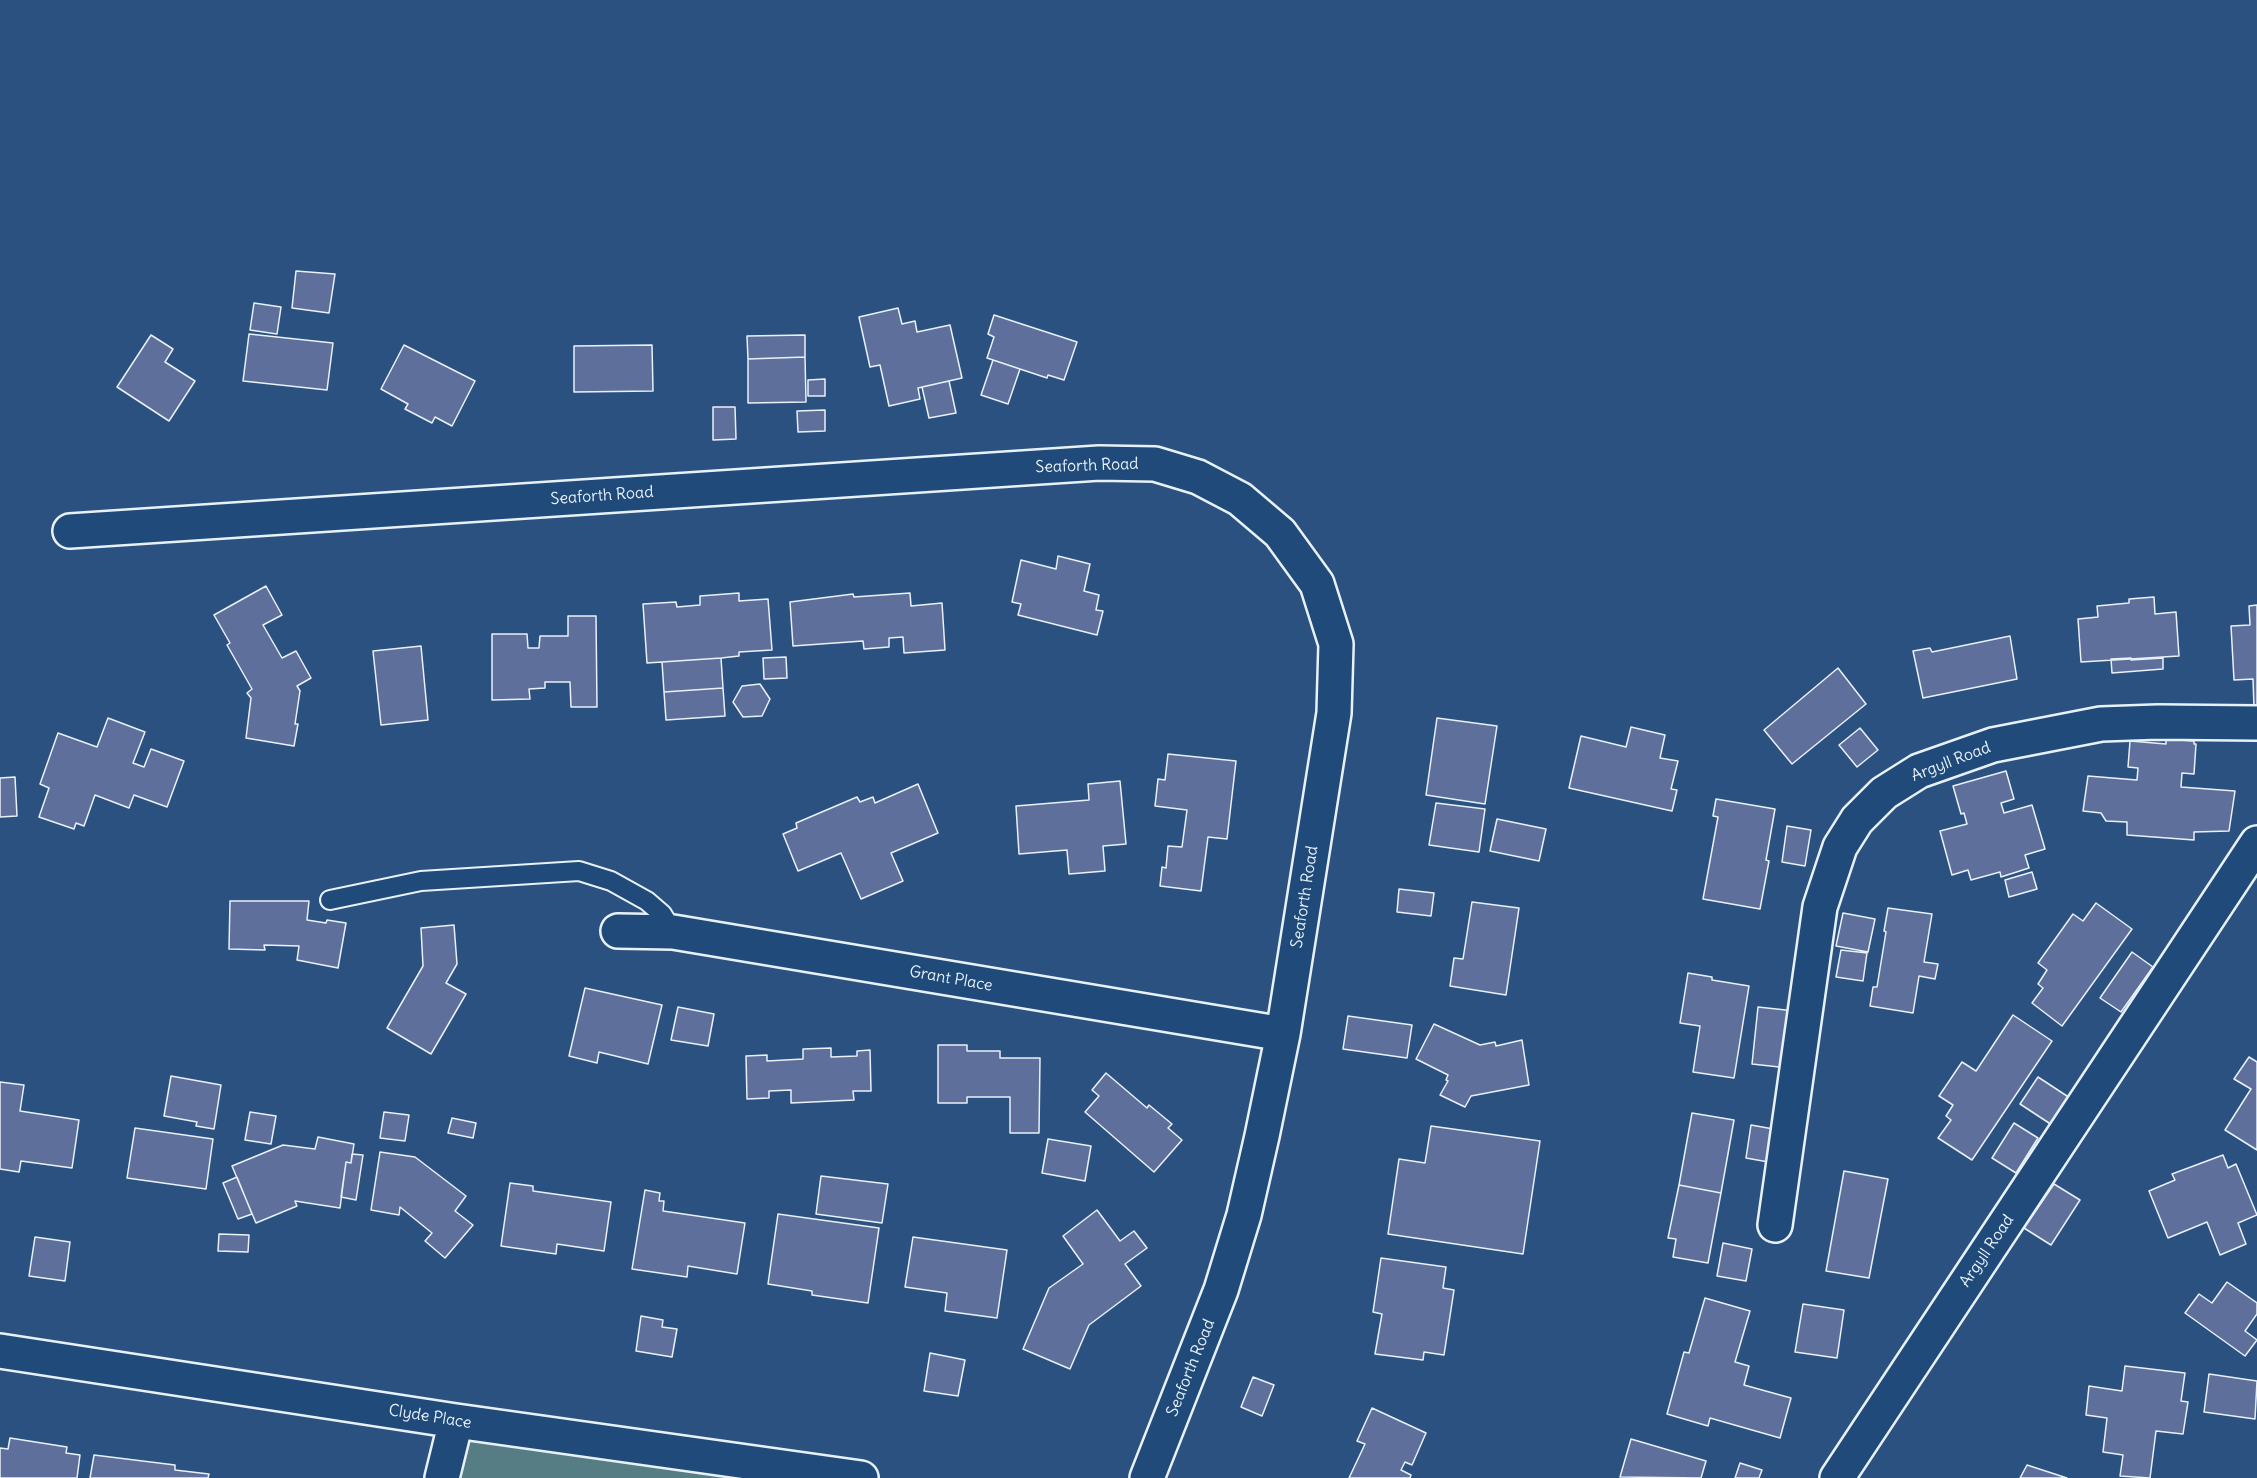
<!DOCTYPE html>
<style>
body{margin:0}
canvas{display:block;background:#2b5180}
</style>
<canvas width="2257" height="1478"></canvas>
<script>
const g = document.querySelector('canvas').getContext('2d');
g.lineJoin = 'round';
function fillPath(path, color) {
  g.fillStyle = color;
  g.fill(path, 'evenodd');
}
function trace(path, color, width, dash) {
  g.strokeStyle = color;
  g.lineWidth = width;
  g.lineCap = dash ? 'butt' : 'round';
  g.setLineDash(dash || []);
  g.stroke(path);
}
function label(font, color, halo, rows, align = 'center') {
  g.font = font + ' Delius,sans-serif';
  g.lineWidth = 5;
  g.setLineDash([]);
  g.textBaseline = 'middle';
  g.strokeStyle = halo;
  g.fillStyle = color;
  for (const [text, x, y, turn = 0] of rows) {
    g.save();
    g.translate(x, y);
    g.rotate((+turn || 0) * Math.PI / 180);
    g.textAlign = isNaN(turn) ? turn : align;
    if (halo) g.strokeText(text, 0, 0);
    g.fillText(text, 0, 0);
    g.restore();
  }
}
fillPath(new Path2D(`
 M454 1423 863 1478H440Z`), '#577d84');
const building = new Path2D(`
 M296 271 335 274 329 313 292 308Z
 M254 303 281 307 277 334 250 330Z
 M898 308 902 324 915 321 917 332 950 325 962 378 918 388 920 399 889 406 880 365 870 367 859 317Z
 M994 315 1077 342 1064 380 1048 375 1047 378 987 358 994 337 988 334Z
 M249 334 333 343 327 390 243 381Z
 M151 335 173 349 165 362 195 381 169 421 117 387Z
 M805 335V357L748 359 747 336Z
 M404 345 475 381 452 426 435 417 432 423 405 409 408 404 381 389Z
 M652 345 653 391 574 392V346Z
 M805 357 806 402 748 403V359Z
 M993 360 1020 369 1008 404 981 395Z
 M825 379V396H808V380Z
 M949 381 956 413 929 418 922 387Z
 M713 407H735L736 439 713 440Z
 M825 410V431L798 432 797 411Z
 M1058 556 1090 564 1084 591 1099 595 1096 610 1103 611 1097 635 1018 615 1021 604 1012 602 1021 560 1056 569Z
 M266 586 282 615 263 625 282 658 296 651 311 678 297 686 300 691 295 724H298L294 746 246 738 251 698 247 693 252 689 227 645 230 643 214 615Z
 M739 593V601L768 599 772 650 739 652V656L721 658 647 663 643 604 676 602 677 607 700 605V596Z
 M910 593 911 606 942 603 945 650 904 653 903 637 889 638V647L864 649 863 641 793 646 790 602 853 594 854 597Z
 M2154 597 2155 614 2176 612 2179 656 2081 662 2078 619 2098 617 2097 606 2129 603V599Z
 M2257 605V708H2254L2253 679 2234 680 2231 626 2250 625 2249 606Z
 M568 616H596L597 707H571L570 682H545V688L529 689 530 699 492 700V634H527L528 648H539L540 636H568Z
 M2010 636 2017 679 1923 698 1913 651 1930 648 1932 652Z
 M421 646 428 720 381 725 373 651Z
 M786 657 787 678 764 679 763 658Z
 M721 658 723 688 664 692 662 662Z
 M2131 658V660L2163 658V669L2112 673 2111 659Z
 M1838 668 1866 704 1792 764 1764 730Z
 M760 684 770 699 762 716 743 717 733 702 742 686Z
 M723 688 725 716 666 720 664 692Z
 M108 718 145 732 133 763 144 767 151 749 184 761 167 807 134 795 129 808 95 795 84 826 76 823 74 829 39 817 49 788 40 784 58 733 97 747Z
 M1437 718 1497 726 1485 804 1426 795Z
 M1631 727 1665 735 1660 758 1678 761 1671 789 1677 790 1672 811 1569 788 1581 736 1626 747Z
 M1860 728 1878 750 1857 767 1839 745Z
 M2166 739 2194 741V744H2196L2194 774 2182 773 2181 787 2235 791 2229 831 2194 832V840L2127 835V822L2106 821 2101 813 2083 811 2088 776 2137 780 2138 768 2128 767 2130 741 2166 744Z
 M1168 754 1236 761 1227 839 1208 837 1201 891 1160 886 1162 867 1166 868 1168 846 1182 847 1187 810 1155 806 1158 779 1165 780Z
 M2006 771 2014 799 2001 803 2004 813 2032 805 2045 849 2025 855 2029 868 2001 877 2000 872 1971 880 1968 870 1952 875 1940 831 1967 824 1964 813 1961 814 1953 786Z
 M15 777 17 816 0 817V778Z
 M1120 781 1126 844 1103 846 1105 871 1069 874 1067 850 1019 854 1016 806 1089 800 1088 784Z
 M918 784 938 833 891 853 903 881 861 899 841 853 798 871 783 834 797 828 796 823 857 797 860 802 873 797 875 803Z
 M1716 799 1775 809 1766 860 1769 861 1760 909 1703 899 1718 817 1713 816Z
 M1436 803 1485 809 1479 852 1429 845Z
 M1497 819 1546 829 1539 861 1490 851Z
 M1787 826 1811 830 1805 866 1782 862Z
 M2032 872 2037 889 2009 897 2005 880Z
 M1399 889 1434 893 1431 916 1397 912Z
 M230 901H309L307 920 326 923 327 920 346 923 338 968 297 960 299 946 264 945 265 950 229 949Z
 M1472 902 1519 908 1506 995 1450 986 1454 958 1463 959Z
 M2096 903 2132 929 2062 1026 2032 1003 2043 988 2038 984 2047 970 2038 963 2073 914 2083 921Z
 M1888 908 1932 914 1924 962 1938 964 1935 979 1919 976 1913 1013 1870 1006 1873 987H1877L1886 932 1884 931Z
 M1843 913 1875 919 1868 952 1836 946Z
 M454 925 457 964 446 983 466 994 431 1054 387 1028 423 966 421 928Z
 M1841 950 1867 953 1863 981 1836 977Z
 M2132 952 2153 967 2121 1012 2100 998Z
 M1688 973 1712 977V980L1749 986 1734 1078 1693 1072 1700 1026 1680 1023Z
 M585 988 662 1005 648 1064 599 1052 597 1063 569 1056Z
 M678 1007 714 1014 708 1046 671 1040Z
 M1758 1007 1795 1011 1788 1068 1752 1064Z
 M2013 1015 2052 1041 1972 1160 1938 1138 1951 1120 1946 1116 1953 1105 1939 1096 1962 1062 1976 1071Z
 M1348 1016 1412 1025 1407 1058 1343 1049Z
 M1434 1024 1480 1045 1495 1042 1496 1046 1522 1040 1529 1085 1471 1096 1465 1107 1440 1095 1448 1081 1446 1080 1448 1075 1416 1059Z
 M938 1045H967V1051H1000V1058H1040L1039 1133H1010V1097H967V1103H938Z
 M831 1048V1057L857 1056V1051L870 1050 871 1091H853L854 1100 791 1103V1090L769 1091V1098L747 1099 746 1056 767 1055V1061L803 1059V1049Z
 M2249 1057 2257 1062V1150L2225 1130 2251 1089 2234 1079Z
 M1106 1073 1147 1108 1149 1105 1172 1124 1168 1128 1182 1140 1154 1172 1085 1112 1099 1096 1092 1090Z
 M171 1076 221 1085 214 1129 196 1126 197 1122 164 1116Z
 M2038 1077 2070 1098 2052 1125 2020 1104Z
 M0 1082 24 1085 20 1111 79 1120 72 1168 21 1161 19 1172 0 1169Z
 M250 1112 276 1116 271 1144 245 1140Z
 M384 1112 409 1115 405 1141 380 1138Z
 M1692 1113 1734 1120 1721 1193 1679 1185Z
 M452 1118 476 1123 473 1138 448 1133Z
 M2014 1123 2038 1138 2016 1173 1992 1158Z
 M1751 1125 1779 1130 1774 1163 1746 1158Z
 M1431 1126 1540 1141 1523 1254 1388 1234 1399 1159 1425 1163Z
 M135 1128 213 1139 206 1189 127 1178Z
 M318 1137 354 1144 351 1163 346 1162 340 1208 295 1201 297 1206 256 1223 232 1166 283 1145 315 1149Z
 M1048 1139 1091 1146 1085 1181 1042 1173Z
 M380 1152 415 1157 466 1196 455 1211 473 1225 445 1258 425 1241 432 1233 400 1207 399 1215 371 1210Z
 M352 1154 363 1155 356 1200 341 1197 346 1162 351 1163Z
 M2223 1155 2228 1168 2236 1164 2257 1215 2238 1223 2246 1244 2220 1255 2207 1222 2168 1238 2149 1191 2175 1180 2172 1174Z
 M1844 1171 1888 1179 1869 1278 1826 1271Z
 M821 1176 888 1184 882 1223 816 1214Z
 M237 1177 252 1214 238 1219 223 1183Z
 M510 1183 533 1186V1191L611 1202 604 1251 557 1244 556 1254 501 1246Z
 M2054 1184 2080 1200 2051 1245 2024 1228Z
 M1679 1185 1721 1193 1708 1263 1673 1257 1676 1239 1668 1238Z
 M645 1190 660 1193 659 1201H664L663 1211 745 1223 737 1274 688 1266 687 1277 632 1269Z
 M1097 1210 1120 1241 1134 1231 1147 1248 1125 1264 1141 1286 1089 1325 1070 1369 1023 1349 1049 1288 1083 1264 1063 1236Z
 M778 1214 879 1228 868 1303 812 1295V1291L768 1284Z
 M219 1234 249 1235 248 1252 218 1251Z
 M35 1237 70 1242 65 1281 29 1276Z
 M913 1237 1007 1250 997 1318 945 1311 947 1293 905 1287Z
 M1723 1243 1752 1249 1746 1281 1717 1276Z
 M1381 1258 1446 1267 1443 1288 1454 1290 1444 1355 1424 1352 1423 1360 1375 1354 1382 1314 1373 1312Z
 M2227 1282 2257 1303V1314L2245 1331 2257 1340 2245 1356 2185 1313 2199 1294 2212 1303Z
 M1705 1298 1750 1311 1735 1362 1749 1366 1744 1385 1791 1398 1780 1438 1710 1418 1708 1426 1667 1414 1684 1352 1689 1353Z
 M1803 1304 1844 1310 1837 1358 1795 1352Z
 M641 1316 663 1320 662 1327 677 1329 672 1357 636 1351Z
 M930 1353 965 1360 958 1396 924 1391Z
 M2125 1366 2185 1373 2181 1401 2188 1402 2183 1434 2156 1431 2150 1478 2120 1476 2123 1455 2103 1452 2107 1418 2086 1415 2089 1386 2122 1391Z
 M2209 1374 2257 1381 2255 1419 2204 1412Z
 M1253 1377 1274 1385 1262 1416 1241 1407Z
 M1372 1408 1426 1433 1412 1465 1405 1462 1401 1470 1411 1475 1410 1478H1349L1365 1444 1357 1441Z
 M10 1438 67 1447 66 1453 80 1455 77 1478H0V1448L8 1449Z
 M1631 1439 1706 1461 1701 1478 1620 1477Z
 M94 1455 175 1465V1470L209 1474 208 1478H90Z
 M1740 1463 1762 1470 1759 1478H1735Z
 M2027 1465 2067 1478H2020Z`);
fillPath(building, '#5f6f9c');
trace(building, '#e8f1f8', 1.5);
const service = new Path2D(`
 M330 900 421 881 579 871 611 881 647 901 662 914 673 932`);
const minor = new Path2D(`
 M70 531 1099 463 1155 464 1198 477 1240 499 1280 533 1317 584 1336 644 1334 713 1283 1034 1262 1136 1244 1215 1221 1290 1147 1478
 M618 931 673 932 1283 1034
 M1775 1225 1820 907 1840 847 1857 820 1884 793 1919 771 1993 745 2101 724 2158 722 2257 723
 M0 1351 456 1421 861 1478
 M442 1478 456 1421
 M1837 1478 2257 843`);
trace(service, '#e8f1f8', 22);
trace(minor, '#e8f1f8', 38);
trace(service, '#1f4a7a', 18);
trace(minor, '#1f4a7a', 33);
label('16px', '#e8f1f8', '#1f4a7a', [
 ["Seaforth Road",1087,466,-2],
 ["Seaforth Road",602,496,-4],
 ["Argyll Road",1951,762,-21],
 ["Seaforth Road",1305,897,-81],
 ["Grant Place",951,979,10],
 ["Argyll Road",1987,1251,-56],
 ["Seaforth Road",1191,1368,-68],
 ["Clyde Place",430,1417,9]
]);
</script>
